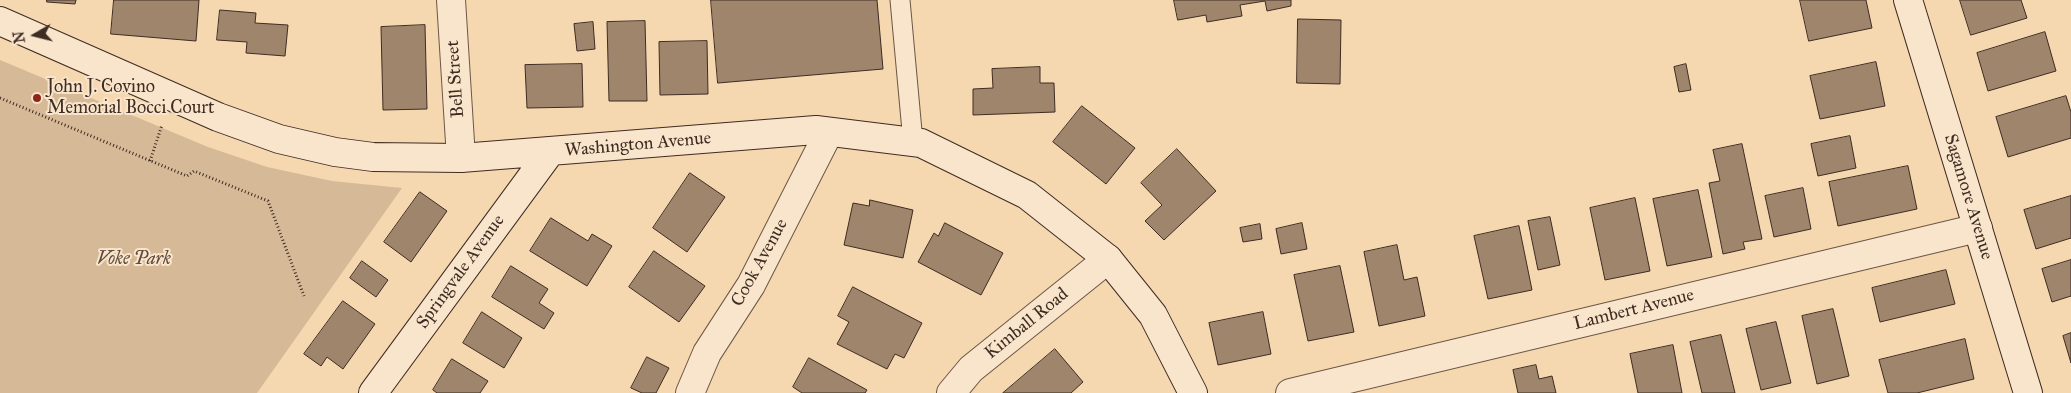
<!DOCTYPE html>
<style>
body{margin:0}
#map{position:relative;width:2071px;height:393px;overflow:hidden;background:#f5d7b0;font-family:"IM FELL Great Primer",serif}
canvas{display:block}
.north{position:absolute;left:10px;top:10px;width:50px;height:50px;-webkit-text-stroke:4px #f8e5cc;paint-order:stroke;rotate:262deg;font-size:14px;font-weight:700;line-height:20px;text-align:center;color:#3f2c22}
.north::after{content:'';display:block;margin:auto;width:18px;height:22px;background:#3f2c22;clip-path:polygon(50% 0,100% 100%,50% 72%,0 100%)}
</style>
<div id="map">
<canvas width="2071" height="393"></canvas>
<div class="north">N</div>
</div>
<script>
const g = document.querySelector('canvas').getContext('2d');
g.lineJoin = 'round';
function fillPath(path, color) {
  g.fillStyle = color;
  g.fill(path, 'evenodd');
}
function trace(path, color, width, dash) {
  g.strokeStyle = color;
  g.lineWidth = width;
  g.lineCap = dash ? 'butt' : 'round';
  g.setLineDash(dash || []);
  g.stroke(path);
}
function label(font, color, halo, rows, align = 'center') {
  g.font = font + ' "IM FELL Great Primer",serif';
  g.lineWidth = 4;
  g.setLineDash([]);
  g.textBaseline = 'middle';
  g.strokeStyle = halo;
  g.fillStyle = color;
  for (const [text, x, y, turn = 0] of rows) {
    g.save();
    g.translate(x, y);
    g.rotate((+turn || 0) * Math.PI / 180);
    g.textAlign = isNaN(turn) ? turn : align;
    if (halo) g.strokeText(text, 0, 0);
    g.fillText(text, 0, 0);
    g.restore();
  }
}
fillPath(new Path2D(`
 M0 60 208 147 267 167 332 181 402 188 257 393H0Z`), '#d6ba98');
const building = new Path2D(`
 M47 0H76L75 4 47 2Z
 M114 0H199L196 41 111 34Z
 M711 0H877L883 69 718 83Z
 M1174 0H1291V6L1267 11 1265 1 1240 5 1242 16 1207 22 1206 15 1178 20Z
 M1800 0H1866L1872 28 1809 41Z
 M1960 0H2021L2027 18 1971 35Z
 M220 10 256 13 255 23 288 25 285 56 246 53 247 42 217 40Z
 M1298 19 1341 20 1340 84 1297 83Z
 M645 21 647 101H609L607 22Z
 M593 22 595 49 577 51 574 24Z
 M425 25 427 109 383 110 381 27Z
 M2045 32 2056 71 1988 91 1977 53Z
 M707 41 708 94 660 95 659 42Z
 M1876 62 1885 106 1820 119 1810 76Z
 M582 64 583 107 527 108 525 65Z
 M1686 64 1691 90 1679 92 1674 67Z
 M1040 67V83H1054L1055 112 973 115V89L993 88 992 69Z
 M2066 96 2071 112V138L2008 157 1996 117Z
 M1082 106 1135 148 1106 184 1053 142Z
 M1850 136 1856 168 1818 176 1811 144Z
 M1742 144 1762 239 1743 242 1745 249 1723 254 1709 183 1720 181 1713 150Z
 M1177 149 1216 191 1164 240 1145 221 1162 205 1141 183Z
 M1908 166 1917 209 1838 226 1829 182Z
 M690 173 725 197 687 252 653 228Z
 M1803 188 1811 229 1774 237 1765 196Z
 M1698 190 1712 257 1667 266 1653 199Z
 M420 192 447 211 411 262 384 242Z
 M2071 196V238L2036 249 2024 210Z
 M1635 198 1650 271 1605 280 1590 208Z
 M870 200 913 210 903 258 844 245 853 203 869 206Z
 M1550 217 1560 265 1538 270 1528 221Z
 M551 218 588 241 592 234 612 246 587 286 530 251Z
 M945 223 1003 253 981 295 918 262 934 233 938 236Z
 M1302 223 1307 249 1281 254 1276 229Z
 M1260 224 1262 239 1243 242 1240 228Z
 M1519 226 1532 290 1488 299 1474 236Z
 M1397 245 1404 280 1417 277 1425 316 1379 326 1364 252Z
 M654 251 705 286 679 322 629 287Z
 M2071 260V296L2052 302 2042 269Z
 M362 261 388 280 376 297 350 278Z
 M511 266 548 289 539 303 554 313 544 329 492 297Z
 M1340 266 1354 332 1308 341 1294 275Z
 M1946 270 1955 304 1880 322 1872 288Z
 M853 287 922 323 904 358 895 354 887 369 837 344 849 322 838 316Z
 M343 301 375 324 343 369 327 357 321 366 304 354Z
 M1833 309 1849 376 1817 384 1802 316Z
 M482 312 522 338 504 368 463 343Z
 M1263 312 1271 354 1218 365 1209 323Z
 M1776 322 1791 383 1761 390 1746 329Z
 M2071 333V363L2063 336Z
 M1721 335 1735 393H1702L1690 342Z
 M1965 339 1974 379 1917 393H1888L1879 360Z
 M1673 345 1682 393H1638L1630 354Z
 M1055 349 1083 382 1071 393H1003Z
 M647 357 669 368 656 393H642L631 388Z
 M809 358 867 390 865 393H802L793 387Z
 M452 359 488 381 480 393H437L433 390Z
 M1536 365 1539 379 1552 376 1556 393H1518L1513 370Z`);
fillPath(building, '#9e856c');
trace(building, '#3f2c22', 1);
const lane = new Path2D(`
 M900 0 913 142`);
const street = new Path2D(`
 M451 0 461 158
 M690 393 707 353 751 285 829 132
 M951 393 971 369 1108 259
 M1290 393 1978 228`);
const secondary = new Path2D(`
 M1908 0 2028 393
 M0 21 218 117 279 139 335 152 373 157 461 158 816 130 921 143 1027 195 1108 259 1153 315 1193 393
 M373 393 550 152`);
trace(lane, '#6c5746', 21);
trace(street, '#6c5746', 30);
trace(secondary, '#3f2c22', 30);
trace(new Path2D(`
 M0 98 187 176 194 171 268 201 304 296
 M150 161 162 125`), '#3f2c22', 3, [1, 2.5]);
trace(lane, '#f8e5cc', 19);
trace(street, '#f8e5cc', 28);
trace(secondary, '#f8e5cc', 28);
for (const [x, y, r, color] of [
 [37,98,5,"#8f2418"]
]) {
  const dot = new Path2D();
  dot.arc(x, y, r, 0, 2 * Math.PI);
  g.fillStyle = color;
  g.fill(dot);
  trace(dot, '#f8e5cc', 2);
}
label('18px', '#3f2c22', '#f8e5cc', [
 ["Bell Street",456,79,-94],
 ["Washington Avenue",638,145,-5],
 ["Sagamore Avenue",1968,197,73],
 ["Cook Avenue",760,263,-61],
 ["Springvale Avenue",461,272,-54],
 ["Lambert Avenue",1634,310,-14],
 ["Kimball Road",1027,324,-39]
]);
label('18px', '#3f2c22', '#f8e5cc', [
 ["John J. Covino",47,88],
 ["Memorial Bocci Court",47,109]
], 'left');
label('italic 18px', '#5d483a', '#f8e5cc', [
 ["Voke Park",134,260]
]);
</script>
